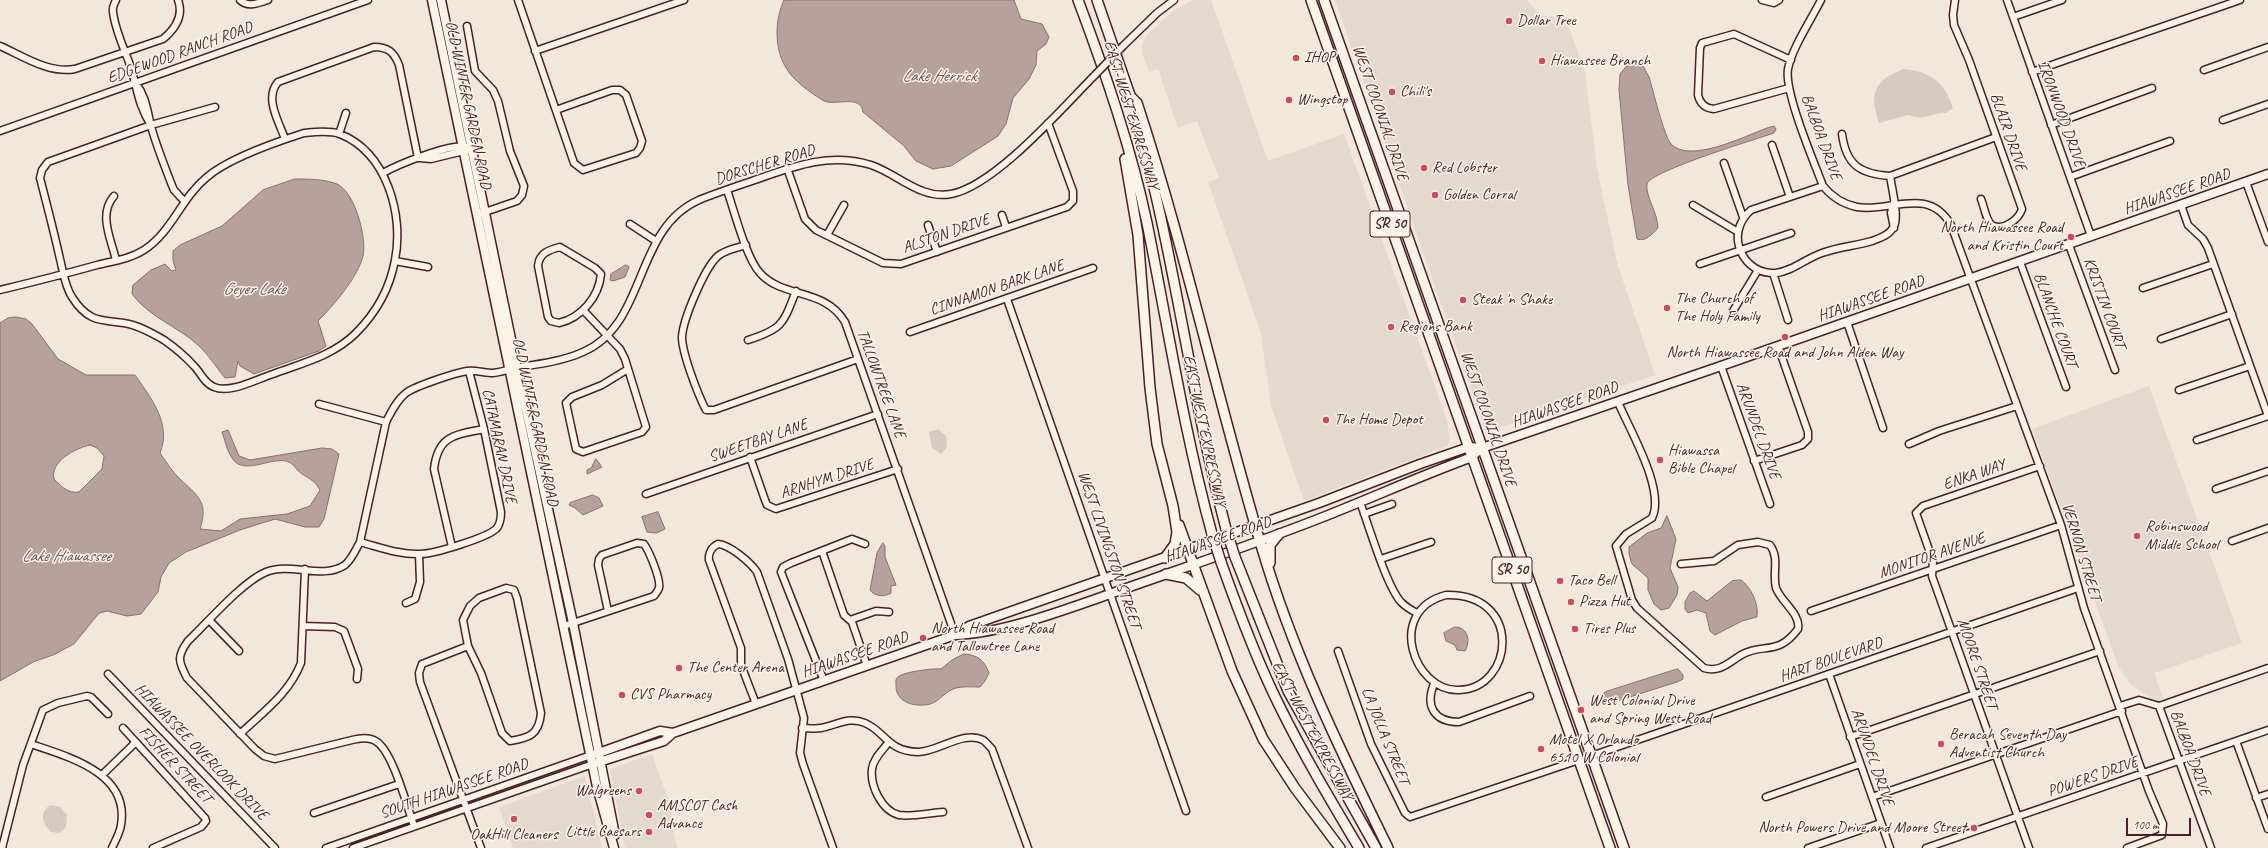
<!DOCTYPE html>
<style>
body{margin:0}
#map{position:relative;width:2268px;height:848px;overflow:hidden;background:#f1e8da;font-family:Caveat,sans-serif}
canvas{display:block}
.scale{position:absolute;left:2126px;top:818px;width:65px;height:18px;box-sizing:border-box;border:2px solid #4a1f2b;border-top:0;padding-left:5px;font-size:12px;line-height:14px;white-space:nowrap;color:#4a1f2b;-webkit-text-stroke:3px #fcf5e5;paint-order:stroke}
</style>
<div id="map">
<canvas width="2268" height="848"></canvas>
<div class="scale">100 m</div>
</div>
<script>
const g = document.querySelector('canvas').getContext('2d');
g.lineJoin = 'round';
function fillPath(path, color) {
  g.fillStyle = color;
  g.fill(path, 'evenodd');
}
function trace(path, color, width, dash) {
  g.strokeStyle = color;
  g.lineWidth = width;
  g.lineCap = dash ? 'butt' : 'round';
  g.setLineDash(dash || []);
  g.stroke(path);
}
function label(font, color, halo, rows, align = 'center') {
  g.font = font + ' Caveat,sans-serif';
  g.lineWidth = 3;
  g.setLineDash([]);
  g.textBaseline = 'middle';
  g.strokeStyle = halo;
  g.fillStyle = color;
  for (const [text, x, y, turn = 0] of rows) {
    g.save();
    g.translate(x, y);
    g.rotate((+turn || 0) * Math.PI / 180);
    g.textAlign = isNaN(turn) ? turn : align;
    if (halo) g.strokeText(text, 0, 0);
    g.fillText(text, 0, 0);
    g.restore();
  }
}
fillPath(new Path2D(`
 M1193 0H1211L1268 161 1344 134 1447 420 1450 441 1447 446 1304 501 1271 406 1261 333 1208 182 1219 178 1197 121 1178 128 1158 69 1149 72 1143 56 1142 44 1146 36 1174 10Z
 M1335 0H1527L1540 15 1558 17 1569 27 1585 73 1597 168 1617 263 1655 375 1492 430 1486 429 1483 424Z
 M2149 386 2242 643 2154 673 2163 698 2156 701 2131 685 2119 668 2032 429Z
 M652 754 669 802 677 848H625L610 769Z
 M585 776 602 848H513L499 807Z`), '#e4d9cd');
fillPath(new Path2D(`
 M1904 69C1931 72 1944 81 1953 108L1946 113C1933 112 1923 122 1909 115L1879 123C1869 93 1874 80 1904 69Z
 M938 429 946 436 947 447 941 454 932 448 929 432Z
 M50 805 60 807 67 815 66 827 60 833 51 832C42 823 39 813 50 805Z`), '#d8cac0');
const water = new Path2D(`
 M784 0H1014L1021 19 1042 24 1049 37 1046 44 1037 51 1036 65 1029 79 1013 98 1006 124 998 136 951 166 933 169 916 161 904 146 863 112C861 94 836 106 824 101 811 93 792 80 785 66 774 47 775 19 784 0Z
 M1637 62 1643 66 1649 77C1653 90 1664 136 1671 144 1690 164 1745 136 1767 128L1774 126 1776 129 1774 133C1757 139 1650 171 1647 184 1645 196 1658 213 1658 228 1652 234 1646 242 1637 239L1628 185 1619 90 1620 74 1629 63Z
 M295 179C309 179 324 179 337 184 355 192 367 238 363 256 358 277 333 306 318 321L326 346 319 351 254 374 240 366 238 361 235 377 225 378C216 367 208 354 198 345 177 326 149 317 132 294L133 285 151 270 165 264 172 271 176 270 173 261V251L180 245 222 226 263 190Z
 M626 265 629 267 625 277 613 281 610 280 611 274Z
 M16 317 26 319 32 324 58 359 86 375H135C151 398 172 424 160 453 167 463 173 473 182 481 200 497 208 504 200 529L221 531 240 519 287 514 310 506 320 490C315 481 310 479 302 474 297 471 295 466 291 463 275 453 244 478 232 458 227 451 225 440 222 432L228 430 239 456 250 460 322 448 332 449 339 454 324 519 319 527H305L275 519 240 530 186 552 169 563 161 577 158 592 141 614 127 616 107 611 99 613 74 644 53 655 33 662 0 681V323L8 318ZM90 445 97 448 104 456 102 469 79 492C69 494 60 486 54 479 50 461 76 448 90 445Z
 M596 459 602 467 587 474V470L591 468Z
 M593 495 599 498 603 506 583 515 575 508 569 505 570 503Z
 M658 512 665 529 656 533 647 532 642 517Z
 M1667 516 1676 539 1670 568 1678 587 1677 595 1669 608 1661 610 1654 604 1648 590V578L1632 564 1629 554V547L1647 533 1661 528Z
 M883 543 885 546V557L896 585 891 586V593C885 597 875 597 870 590L877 553Z
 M1741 580C1751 587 1759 604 1757 617L1742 621 1715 635 1710 631 1706 613 1697 610 1688 613 1685 609V602L1690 593 1694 591 1707 601 1732 581Z
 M1455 627C1468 627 1471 641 1465 651L1457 650 1455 645 1446 641 1444 633Z
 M964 654C978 655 984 660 989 673L985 681 980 687C972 687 960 686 953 689 942 694 937 705 924 705 911 706 896 701 896 686 896 683 895 679 898 677 903 672 934 668 941 669L952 660Z
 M1678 669 1683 675V679L1677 682 1614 702 1603 703 1601 698 1605 692Z`);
fillPath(water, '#b6a19c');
trace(water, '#8b6d6f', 1);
const minor = new Path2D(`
 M116 0C114 4 112 8 113 12 115 30 124 48 130 65 137 86 138 106 151 125
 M240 0C248 8 258 3 268 0
 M518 0 574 163 583 170 636 153 640 148 642 141 626 95 620 90H612L556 110
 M1762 0 1774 3 1779 0
 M1821 0C1811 20 1792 48 1788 69 1784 92 1814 162 1823 186 1832 197 1842 204 1857 207 1890 213 1928 185 1951 225L2061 525 2084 608 2149 791 2163 824 2162 835 2127 848
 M1955 0 1953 15 1954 25 1969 60 2022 209C2019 219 2003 232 1992 225 1986 221 1984 206 1981 199
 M2007 0 2091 236
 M2013 17 2062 0
 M467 26 475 71 493 90 498 101 510 151 524 186 522 195 517 201 482 213
 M0 46C23 56 49 74 75 69L163 39C175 29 184 16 178 0
 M1123 46 1157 13 1174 0
 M535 51 684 0
 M2204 70 2268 47
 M2032 72C2101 47 2171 24 2240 0
 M135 82C146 96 147 110 151 126 156 145 164 164 171 183L174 190 185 202
 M1789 88 1714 109C1705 108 1700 104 1698 95L1700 48 1702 43 1734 34 1791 60
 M2223 120 2268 104
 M2051 125 2152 88
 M0 131 368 0
 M339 134 346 113
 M1842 134C1846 165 1860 174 1890 176L1996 137
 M285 139C279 122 264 98 278 82L374 47C388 47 394 52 399 65L418 158
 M1772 145 1790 197
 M420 158 431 159 468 150
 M1724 163 1743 217
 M787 168 805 219 816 230 883 263 901 264 1067 207 1073 201V191L1048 123
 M383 173C397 165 450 143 466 147
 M2070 177 2170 141
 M2246 182 2268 242
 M1823 186 1751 210C1741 219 1735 232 1739 246 1743 261 1755 272 1771 273 1778 274 1785 271 1792 268 1802 263 1811 257 1822 253 1838 247 1855 246 1872 241 1880 238 1890 235 1894 226 1899 217 1892 189 1890 176
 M727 190C734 210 746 258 760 273 783 299 824 287 845 322L955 635
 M114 196C98 214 111 239 116 260
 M1893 204 1891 213 1894 228
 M1693 205 1738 232
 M2181 205 2188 225 2203 239 2208 248 2268 416
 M1002 215 1006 227
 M630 224 656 241
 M928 225 937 252
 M827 235 844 205
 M746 245C737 248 725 250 718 256 705 267 683 319 682 337 682 353 698 395 706 410H714L858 359
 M2069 245 2115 370
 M560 247 595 268 601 274C599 297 581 318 559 323L551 321 548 317 538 266C539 253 549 250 560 247Z
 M395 261 428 267
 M2020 262 2066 387
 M1700 264 1791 233
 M1773 273 1788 320
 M2143 288 2213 264
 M0 290C33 282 65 274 97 265 113 261 130 259 144 250 172 232 181 198 207 177 229 158 276 142 304 133 314 132 329 130 340 134 387 153 404 215 395 260 390 288 376 313 356 333 333 356 302 363 273 374 257 379 230 394 214 387 204 383 201 373 194 366 185 356 174 347 164 340 152 333 138 325 124 323 113 321 103 322 92 317 84 313 77 305 72 297 65 287 63 271 60 259 54 232 47 205 40 178L42 170 48 162 151 125 215 107
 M1007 299 1186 811
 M583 310 620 349 625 359 646 427 642 432 583 452 576 449 566 403 572 397 602 385 628 369
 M1733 311 1758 270
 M1847 322 1883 428
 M910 332 1093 268
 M2161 339 2232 314
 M748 340C783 329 783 324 796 291
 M1721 366 1770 504
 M2179 390 2250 366
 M1618 402C1629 429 1666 490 1652 518L1626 534 1616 546 1632 600 1637 608 1704 668C1721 673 1730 661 1743 654 1764 643 1778 656 1798 629 1801 614 1781 602 1776 588 1772 573 1780 559 1770 545L1758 542 1738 545 1714 561 1681 564
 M319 404 386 422
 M2197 440 2268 416
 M1909 444 1939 431 2017 406
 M750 457 765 500 767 505 776 509 898 469
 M1754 461 1802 445 1808 439V432L1778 346
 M2216 489 2268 471
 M646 494 878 414
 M1360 502C1369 526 1386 585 1401 602 1406 607 1411 610 1417 613
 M1364 514 1392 504
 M2232 541 2268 528
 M360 542C379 547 400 555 420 554 434 554 486 538 496 529 500 525 501 518 501 512L484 429 469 371
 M452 547 434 469C438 435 455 435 484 429
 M822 551 844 615 852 622 867 666
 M1381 559 1431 542
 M506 588 514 590 517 598 541 713C539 735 529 738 510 741L502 733 481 673 468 646 463 620 470 606 479 598Z
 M1446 595C1524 593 1514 689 1459 690 1414 692 1385 611 1446 595Z
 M406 603 415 599 420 582 419 554
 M1811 611 2061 525
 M209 620 239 651
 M850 620 876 611 889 612
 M303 626 335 627 344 631 358 669 357 679
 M564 626 654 596C656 593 658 591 659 588 661 579 649 551 644 544L637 543 602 555 599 559 598 565 608 611
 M468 646 422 664 419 673 420 682 481 848
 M1338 651 1371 744 1405 813 1410 817 1579 760
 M108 674 275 848
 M1829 674 1890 848
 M824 681 781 572 783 567 791 563 852 539 865 544
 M1434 684C1425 706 1434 722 1459 722L1530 696
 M756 704 741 665V648L709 560C708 553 712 547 718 544 730 545 750 562 757 572L788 659 804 718 800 753 803 764 833 848
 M2120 706 2139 700 2159 706 2211 848
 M2159 706 2268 668
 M123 728 205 818 206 821 201 827 153 848
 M802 728C808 728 815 729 821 728 837 725 849 716 865 723 886 732 887 751 918 752 938 752 963 730 983 740 986 742 989 746 992 749L1028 848
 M240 734C263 712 289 694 301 663L305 569
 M1850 737 2100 651
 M2236 741 2268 829
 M888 743C882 751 873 759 872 769 870 786 882 811 899 815 912 817 929 813 943 812
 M31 744C69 757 130 773 121 825 120 833 115 841 112 848
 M1591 756 2078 588
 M102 775 136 742
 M1766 797 1860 764
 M1872 797 2122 711
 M2256 798 2268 794
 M314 813 399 784
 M414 826C407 806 393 753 377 742 370 737 360 738 352 740L275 759 264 756 255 749 187 678C178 661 177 656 188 641 208 622 242 582 266 572 291 562 323 580 345 565 352 559 356 549 360 542L386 422C391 412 397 400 406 393 415 386 455 373 467 371 476 370 485 373 493 373 502 372 511 369 519 367 540 364 563 361 583 352 648 324 633 229 699 200 716 193 734 187 752 181 792 167 828 152 871 165 898 174 921 200 951 194 995 186 1063 107 1095 75
 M2 848 23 765 43 710 58 703 87 696 91 697 108 714
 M326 848 591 755
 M353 848 593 764
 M1808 848 1881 823
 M1926 848 2268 730
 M2029 848 1932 576 1933 561 1916 513 1923 506 2040 466`);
const major = new Path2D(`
 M432 0 597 787 614 848
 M441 0 517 368 573 623 615 835
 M956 635C1006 633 1075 606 1124 589 1189 566 1254 544 1318 519 1369 499 1420 476 1472 457L1477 452
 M596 754 660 731 673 733
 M593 764 664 741 673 733 955 635 969 626 1319 503 1420 464 1469 447 1482 448 1721 366 2268 174`);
const highway = new Path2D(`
 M1078 0C1105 72 1131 147 1147 223 1168 327 1184 432 1212 534
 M1097 0 1132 101
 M1311 0 1610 848
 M1324 0 1624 848
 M1130 96 1137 103C1185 248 1217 398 1261 545 1292 651 1340 750 1388 848
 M1138 124C1175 258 1191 396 1226 529
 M1125 159 1138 235 1150 388 1157 444 1173 506 1177 532 1175 544 1165 558
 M1179 525 1232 671 1263 739 1295 788 1340 848
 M1235 557 1288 691 1376 848
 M1221 562C1238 610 1256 659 1279 705 1303 754 1331 801 1359 848
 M1270 563V545L1279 534
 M1166 574 1186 578 1200 590`);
trace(minor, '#4a1f2b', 9);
trace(major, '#4a1f2b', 11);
trace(highway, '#4a1f2b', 12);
trace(minor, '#fcf5e5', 6);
trace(major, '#fcf5e5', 8);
trace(highway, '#fcf5e5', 9);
const minorBridge = new Path2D(`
 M1095 75 1123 46`);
const highwayBridge = new Path2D(`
 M1226 529 1235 557
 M1212 534 1221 562`);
trace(minorBridge, '#4a1f2b', 9, []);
trace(highwayBridge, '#4a1f2b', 12, []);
trace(minorBridge, '#fcf5e5', 6);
trace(highwayBridge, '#fcf5e5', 9);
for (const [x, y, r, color] of [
 [1509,21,4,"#d1495b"],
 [1296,58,4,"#d1495b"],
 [1542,61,4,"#d1495b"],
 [1392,92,4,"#d1495b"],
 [1289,100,4,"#d1495b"],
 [1424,168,4,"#d1495b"],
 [1435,195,4,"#d1495b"],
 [2071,237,4,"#d1495b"],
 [1463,300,4,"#d1495b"],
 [1667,308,4,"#d1495b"],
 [1391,327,4,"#d1495b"],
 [1785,337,4,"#d1495b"],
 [1326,420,4,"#d1495b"],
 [1660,460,4,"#d1495b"],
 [2137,536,4,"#d1495b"],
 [1560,581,4,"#d1495b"],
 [1571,602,4,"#d1495b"],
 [1575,629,4,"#d1495b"],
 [923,638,4,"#d1495b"],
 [679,668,4,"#d1495b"],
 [622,695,4,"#d1495b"],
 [1581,710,4,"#d1495b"],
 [1941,744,4,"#d1495b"],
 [1541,749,4,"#d1495b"],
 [639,791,4,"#d1495b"],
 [649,815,4,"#d1495b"],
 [514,819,4,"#d1495b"],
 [1974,828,4,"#d1495b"],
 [649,832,4,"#d1495b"]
]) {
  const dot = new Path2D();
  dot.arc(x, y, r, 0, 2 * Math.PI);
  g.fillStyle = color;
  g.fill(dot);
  trace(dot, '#fcf5e5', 1.5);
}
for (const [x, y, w] of [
 [1390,224,40],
 [1512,570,40]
]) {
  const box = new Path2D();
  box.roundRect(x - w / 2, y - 13, w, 26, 3);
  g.fillStyle = '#fcf5e5';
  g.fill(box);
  trace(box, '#4a1f2b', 1);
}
label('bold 15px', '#4a1f2b', null, [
 ["SR 50",1390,224],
 ["SR 50",1512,570]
]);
label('16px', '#4a1f2b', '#fcf5e5', [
 ["Dollar Tree",1517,21],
 ["IHOP",1304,58],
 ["Hiawassee Branch",1550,61],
 ["Chili's",1400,92],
 ["Wingstop",1297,100],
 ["Red Lobster",1432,168],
 ["Golden Corral",1443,195],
 ["North Hiawassee Road",2063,228,"right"],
 ["and Kristin Court",2063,246,"right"],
 ["The Church of",1675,299],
 ["The Holy Family",1675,317],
 ["Steak 'n Shake",1471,300],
 ["Regions Bank",1399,327],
 ["North Hiawassee Road and John Alden Way",1785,353,"center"],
 ["The Home Depot",1334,420],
 ["Hiawassa",1668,451],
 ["Bible Chapel",1668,469],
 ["Robinswood",2145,527],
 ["Middle School",2145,545],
 ["Taco Bell",1568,581],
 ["Pizza Hut",1579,602],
 ["North Hiawassee Road",931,629],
 ["and Tallowtree Lane",931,647],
 ["Tires Plus",1583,629],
 ["The Center Arena",687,668],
 ["CVS Pharmacy",630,695],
 ["West Colonial Drive",1589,701],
 ["and Spring West Road",1589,719],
 ["Beracah Seventh Day",1949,735],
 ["Adventist Church",1949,753],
 ["Motel X Orlando",1549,740],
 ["6510 W Colonial",1549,758],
 ["Walgreens",631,791,"right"],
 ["AMSCOT Cash",657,806],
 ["Advance",657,824],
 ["North Powers Drive and Moore Street",1966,828,"right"],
 ["Little Caesars",641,832,"right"],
 ["OakHill Cleaners",514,835,"center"]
], 'left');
label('16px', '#4a1f2b', '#fcf5e5', [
 ["EDGEWOOD RANCH ROAD",180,53,-20],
 ["OLD WINTER GARDEN ROAD",468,105,78],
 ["WEST COLONIAL DRIVE",1380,113,71],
 ["IRONWOOD DRIVE",2061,114,70],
 ["EAST-WEST EXPRESSWAY",1131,115,73],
 ["BLAIR DRIVE",2008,132,71],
 ["BALBOA DRIVE",1821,137,70],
 ["DORSCHER ROAD",765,165,-17],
 ["HIAWASSEE ROAD",2177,192,-19],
 ["ALSTON DRIVE",946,234,-19],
 ["CINNAMON BARK LANE",997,288,-19],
 ["HIAWASSEE ROAD",1871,299,-19],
 ["KRISTIN COURT",2104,303,70],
 ["BLANCHE COURT",2055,320,70],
 ["TALLOWTREE LANE",881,384,70],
 ["HIAWASSEE ROAD",1565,405,-19],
 ["WEST COLONIAL DRIVE",1488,419,71],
 ["OLD WINTER GARDEN ROAD",535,422,78],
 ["EAST-WEST EXPRESSWAY",1204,431,78],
 ["ARUNDEL DRIVE",1758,431,70],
 ["SWEETBAY LANE",758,441,-19],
 ["CATAMARAN DRIVE",499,446,78],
 ["ENKA WAY",1974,475,-19],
 ["ARNHYM DRIVE",827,479,-18],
 ["HIAWASSEE ROAD",1218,540,-19],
 ["WEST LIVINGSTON STREET",1109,550,71],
 ["VERNON STREET",2081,552,73],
 ["MONITOR AVENUE",1932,556,-19],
 ["HIAWASSEE ROAD",855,655,-19],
 ["HART BOULEVARD",1831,660,-19],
 ["MOORE STREET",1977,664,71],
 ["EAST-WEST EXPRESSWAY",1312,731,62],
 ["LA JOLLA STREET",1385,736,68],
 ["HIAWASSEE OVERLOOK DRIVE",201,752,46],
 ["BALBOA DRIVE",2190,753,70],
 ["ARUNDEL DRIVE",1872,757,71],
 ["FISHER STREET",175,765,47],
 ["POWERS DRIVE",2093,777,-19],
 ["SOUTH HIAWASSEE ROAD",454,789,-19]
]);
label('italic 17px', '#704c53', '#fcf5e5', [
 ["Lake Herrick",939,77],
 ["Geyer Lake",254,290],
 ["Lake Hiawassee",66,557]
]);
</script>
